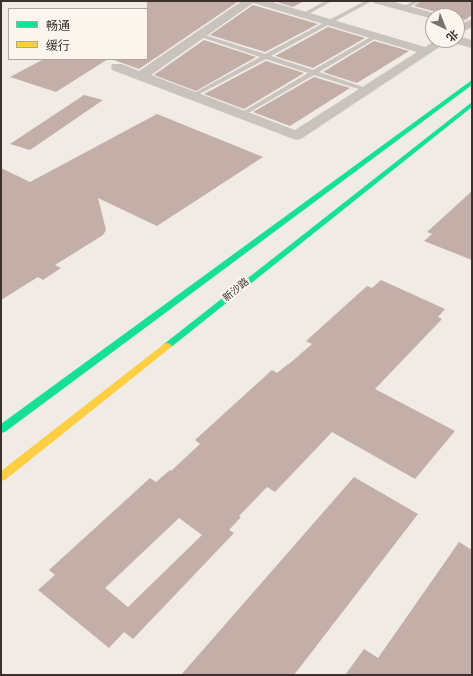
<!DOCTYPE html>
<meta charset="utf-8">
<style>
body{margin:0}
#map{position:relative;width:473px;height:676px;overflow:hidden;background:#f0ebe5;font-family:"PT Sans Narrow","Noto Sans SC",sans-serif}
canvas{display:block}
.frame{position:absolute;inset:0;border:2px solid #3b302b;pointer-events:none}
.legend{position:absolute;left:8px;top:8px;width:140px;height:52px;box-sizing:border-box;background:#fbf5ee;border:1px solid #aea6a0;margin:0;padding:5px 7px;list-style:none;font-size:12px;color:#3b302b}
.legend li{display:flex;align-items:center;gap:8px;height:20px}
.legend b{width:20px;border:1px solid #aea6a0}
.north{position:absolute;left:425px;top:8px;width:40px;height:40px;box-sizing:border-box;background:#fbf5ee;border:1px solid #aea6a0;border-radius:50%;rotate:137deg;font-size:11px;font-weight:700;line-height:16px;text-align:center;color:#3b302b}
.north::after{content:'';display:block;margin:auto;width:14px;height:18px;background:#7a716c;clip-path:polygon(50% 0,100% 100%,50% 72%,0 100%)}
</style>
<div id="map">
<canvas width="473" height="676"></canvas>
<div class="frame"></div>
<ul class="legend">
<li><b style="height:5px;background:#16e098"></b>畅通</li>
<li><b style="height:5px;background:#ffcf43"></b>缓行</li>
</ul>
<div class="north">北</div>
</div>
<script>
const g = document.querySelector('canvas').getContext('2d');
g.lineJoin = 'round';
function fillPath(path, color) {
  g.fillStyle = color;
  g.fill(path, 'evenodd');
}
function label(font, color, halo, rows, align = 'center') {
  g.font = font + ' "PT Sans Narrow","Noto Sans SC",sans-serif';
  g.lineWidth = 4;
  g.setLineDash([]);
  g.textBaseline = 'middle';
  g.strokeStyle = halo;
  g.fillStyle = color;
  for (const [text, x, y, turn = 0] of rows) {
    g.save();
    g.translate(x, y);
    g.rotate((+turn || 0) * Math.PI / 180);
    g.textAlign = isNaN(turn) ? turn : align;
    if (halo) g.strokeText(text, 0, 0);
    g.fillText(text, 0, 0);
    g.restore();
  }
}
fillPath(new Path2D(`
 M147 1H239L139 69 114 60V59H147Z
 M274 1H304L293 7Z
 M421 1H472V15L465 20 457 17V16H452L414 6Z
 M253 5 318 24 265 52 210 35Z
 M328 27 365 38 313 68 275 56Z
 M204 40 256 57 196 91 154 75Z
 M374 41 409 51 357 83 323 72Z
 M44 59H108L56 92 10 77Z
 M266 61 304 73 244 109 204 94Z
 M314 77 350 88 290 126 253 112Z
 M84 95 103 100 30 150 10 144Z
 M157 114 263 157 157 226 98 198 106 230 103 235 55 265 61 268 43 280 38 277 1 300V168L30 182Z
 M472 191V260L424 241 432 234 427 232Z
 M381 280 445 309 438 317 442 319 375 389 455 431 415 479 332 432 275 492 267 487 239 516 241 517 229 530 234 533 133 639 124 632 109 648 38 590 55 575 49 570 150 478 156 482 170 470 171 471 200 444 195 440 272 370 277 373 288 364H289L312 344 306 341 367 286 372 288ZM179 518 202 535 128 607 105 588Z
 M354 477 418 514 294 675H181Z
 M459 542 472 550V675H345L364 649 378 658Z`), '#c3afa7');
fillPath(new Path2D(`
 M325 1H332L305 16 300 15Z
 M365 1H372L271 56 313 70 374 35H378V37L319 72 369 89V91H365L314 75 243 116H239V114L308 73 266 59 194 97 189 96 260 57 198 36V34H202L265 54Z
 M413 1H420L406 9 401 8Z`), '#c9c3be');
fillPath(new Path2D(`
 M242 1H269L425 47 436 40H450L301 139 296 140 112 70 111 67 112 64H122L139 71ZM253 3 417 52 295 130 151 75Z
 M372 1H391L437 14 439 16H433V19L374 3Z
 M472 19V27L457 35V26Z
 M457 36 472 40V48L453 43 451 40H457Z`), '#c9c3be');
fillPath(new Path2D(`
 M472 80V85L5 432 1 433V424Z
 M472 102V107L170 348H164L162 346 164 344Z`), '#16e098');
fillPath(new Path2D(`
 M167 343 170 344 172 346 170 348 5 480 1 481V471L164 344Z`), '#ffcf43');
label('10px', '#3b302b', '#fbf5ee', [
 ["新沙路",236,290,-39]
]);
</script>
